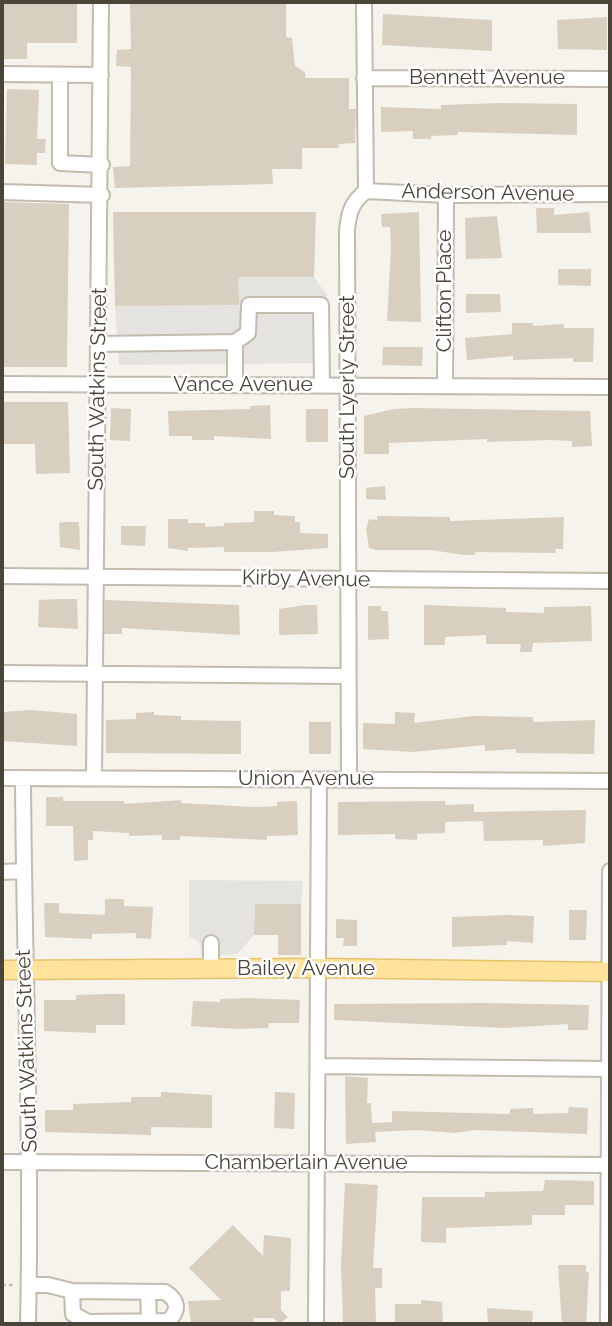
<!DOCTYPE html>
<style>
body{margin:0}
#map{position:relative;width:612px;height:1326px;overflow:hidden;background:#f6f3ec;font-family:Raleway,sans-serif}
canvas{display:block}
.frame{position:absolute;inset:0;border:4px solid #4b4439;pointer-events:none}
</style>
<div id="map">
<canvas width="612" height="1326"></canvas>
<div class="frame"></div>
</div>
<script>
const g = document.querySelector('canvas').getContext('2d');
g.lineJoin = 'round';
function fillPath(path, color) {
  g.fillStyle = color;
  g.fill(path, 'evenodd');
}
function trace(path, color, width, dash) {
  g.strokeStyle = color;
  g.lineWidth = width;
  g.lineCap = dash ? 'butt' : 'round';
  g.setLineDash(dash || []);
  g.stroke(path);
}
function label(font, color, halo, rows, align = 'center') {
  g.font = font + ' Raleway,sans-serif';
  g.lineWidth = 5;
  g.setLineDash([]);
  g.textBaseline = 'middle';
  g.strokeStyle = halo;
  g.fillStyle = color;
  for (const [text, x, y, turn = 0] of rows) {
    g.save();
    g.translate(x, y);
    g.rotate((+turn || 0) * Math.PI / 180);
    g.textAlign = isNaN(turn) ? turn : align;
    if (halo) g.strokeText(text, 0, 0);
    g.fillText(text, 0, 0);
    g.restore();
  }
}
fillPath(new Path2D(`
 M238 277H314L327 295 326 363 119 365 115 306 238 305Z
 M189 880 303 881 301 904H255L254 935 237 954 202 957 199 942 189 936Z`), '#e5e3e0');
fillPath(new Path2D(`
 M2 2H77V43H27V59H2Z
 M130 2H286V37L292 38 295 66 305 72V78H349V109H356L355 143 339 144 338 148H302V169H272L273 184 115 188 113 167 130 166 131 67 116 66 117 50 131 49Z
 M383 14 492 20V51L382 45Z
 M607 17V50L558 49 557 20Z
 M7 89 39 90 37 139H46L45 153H37V165L5 164Z
 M501 103 577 104V135L458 132V135L431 136V139H413V131L381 132V107L441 109V105Z
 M2 202 69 204 67 367H2Z
 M536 208H554V215L589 212 591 233H537Z
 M113 212H316L314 277H238L239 305 115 306Z
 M419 212 421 322 387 321 391 249 390 227H382L381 214Z
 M497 216 502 258 466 259 465 218Z
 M558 269H591V286L558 285Z
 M466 294H500L501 312 466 313Z
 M512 323H533V326L564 324V328H594L593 362H573V358L513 360V356L467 360 465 338 512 334Z
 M383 347H423L422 366 382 365Z
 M2 402H68L70 473 36 474 35 444H2Z
 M270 405 271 439 214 436V440H192V436H169L168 411 250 409V406Z
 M111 408 131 409 130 441 110 440Z
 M415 408 590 411 592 446 572 447V441L551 440 487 442V439L389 443V454H364V416L394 409Z
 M306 409H328V442H306Z
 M385 486 386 500 366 499V488Z
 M254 511H274V515L295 516V522H300V533L328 534V548L272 552H224V547L188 548V551L168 548V519H188V523H205V527L224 526V523L254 522Z
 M377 516 450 517V521L564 517 563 549H555L556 553 475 552V555H464L431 550H376L369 548 366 530 369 519 377 520Z
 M64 522H79L80 550 60 547 59 523Z
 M121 526H146L145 546 121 545Z
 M60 599H77L78 629 38 627 39 600Z
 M105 600 239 605 240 635 122 628V634H104Z
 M305 605H317L318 634 279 635V609Z
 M424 605 506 608V612L544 613V607L591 606 592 641 533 643 532 652H520L521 644H486V635L445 637V645H424Z
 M368 606H381V611H388L389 639 368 640Z
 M32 710 77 714V746L2 741V712Z
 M154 712V715L181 716V720L241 721V754L106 753V720L136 719V713Z
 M395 712 415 713 414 723 473 716 533 717V722L595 720 594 754 516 753V749L485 751V745L413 752 363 749V723L395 724Z
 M309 722H331V754H309Z
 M46 797H63V801H124V804L181 800V803L254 807 277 806V802L297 801 298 835 267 836V840L180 836V840H162V835L129 836V833L93 831V840H88V860L74 861 73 826H46Z
 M445 801V805L474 804V812L586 810 585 843 543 846V840L484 841 483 821 445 822V833L417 834V840L395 839V834L338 835V802Z
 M105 899H124V906L153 907 151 939 136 938V933L92 934V939L45 937 44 903H59V913L105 915Z
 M255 904H301V955H278V935H254Z
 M569 910H587L586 940H569Z
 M508 915 534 916 533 943 507 941V945L452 947V917Z
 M336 919 357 920V946H343L344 938H336Z
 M107 994H125V1025H96V1033L44 1031V1000H76V995Z
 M248 998 300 1000 299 1023H269L268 1028 238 1029 191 1026 193 1001 220 1002V999Z
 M485 1003 589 1005 588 1030H568V1024L504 1028 334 1020V1004Z
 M345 1076 368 1078 367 1103H371L372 1123 392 1122V1111L510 1114V1109L533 1108V1114L568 1113 569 1107 588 1108 587 1134 475 1130 455 1133 417 1130 375 1132 376 1142 346 1144Z
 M161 1092 212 1095V1128L151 1127V1135L45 1132V1110H73V1104L131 1102V1097H161Z
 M275 1092 295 1093 294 1129 274 1128Z
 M545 1180 594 1181V1205H565V1215H532V1225L446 1228V1243L421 1242 422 1197H485V1192L543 1191Z
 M345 1183 378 1185 373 1268H382V1288H375L376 1324H343L341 1265Z
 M233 1225 263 1256 264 1235 291 1238 290 1291H281V1310L288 1317 279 1324 273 1318H254V1324H191L188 1301 221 1300 189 1268Z
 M558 1265H586V1272H589L586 1324H562Z
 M421 1300 442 1302 443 1324H395V1304H421Z
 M487 1308 533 1311 532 1324H488Z`), '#d8cfc1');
const minor = new Path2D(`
 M2 74 101 75
 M60 75V163L102 165
 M364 78 610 79
 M366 191 446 195 610 194
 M2 192 102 195
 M235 342 248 333 249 305H321L322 385
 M98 344 235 342V385
 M2 384 610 387
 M445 386 446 195
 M2 576 610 581
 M2 673 348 676
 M94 777C94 519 101 260 101 2
 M2 778 610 781
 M23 778C24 960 32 1142 28 1324
 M349 780 347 230C349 212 351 203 366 191L364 2
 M2 872 24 871
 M211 969V943
 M319 1066 610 1069
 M2 1162 610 1165
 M29 1285H48L72 1291 165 1292C178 1300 180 1310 168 1321L88 1322 73 1314 72 1291
 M148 1292 149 1321
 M316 1324 319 780
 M608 1324 610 871`);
const major = new Path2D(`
 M2 970 319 968 610 972`);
trace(minor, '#c2bbae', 18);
trace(major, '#e6c16a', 21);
trace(new Path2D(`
 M2 1285H15`), '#c4b79f', 2.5, [3.5, 3.5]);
trace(minor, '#fff', 14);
trace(major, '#ffe39c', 18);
label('21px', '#4b4439', '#fff', [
 ["Bennett Avenue",487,78],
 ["Anderson Avenue",488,193,1],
 ["Clifton Place",445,291,-90],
 ["Vance Avenue",243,385],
 ["South Lyerly Street",348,387,-90],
 ["South Watkins Street",98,389,-89],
 ["Kirby Avenue",306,579,1],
 ["Union Avenue",306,779],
 ["Bailey Avenue",306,969],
 ["South Watkins Street",27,1051,-92],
 ["Chamberlain Avenue",306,1163]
]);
</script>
